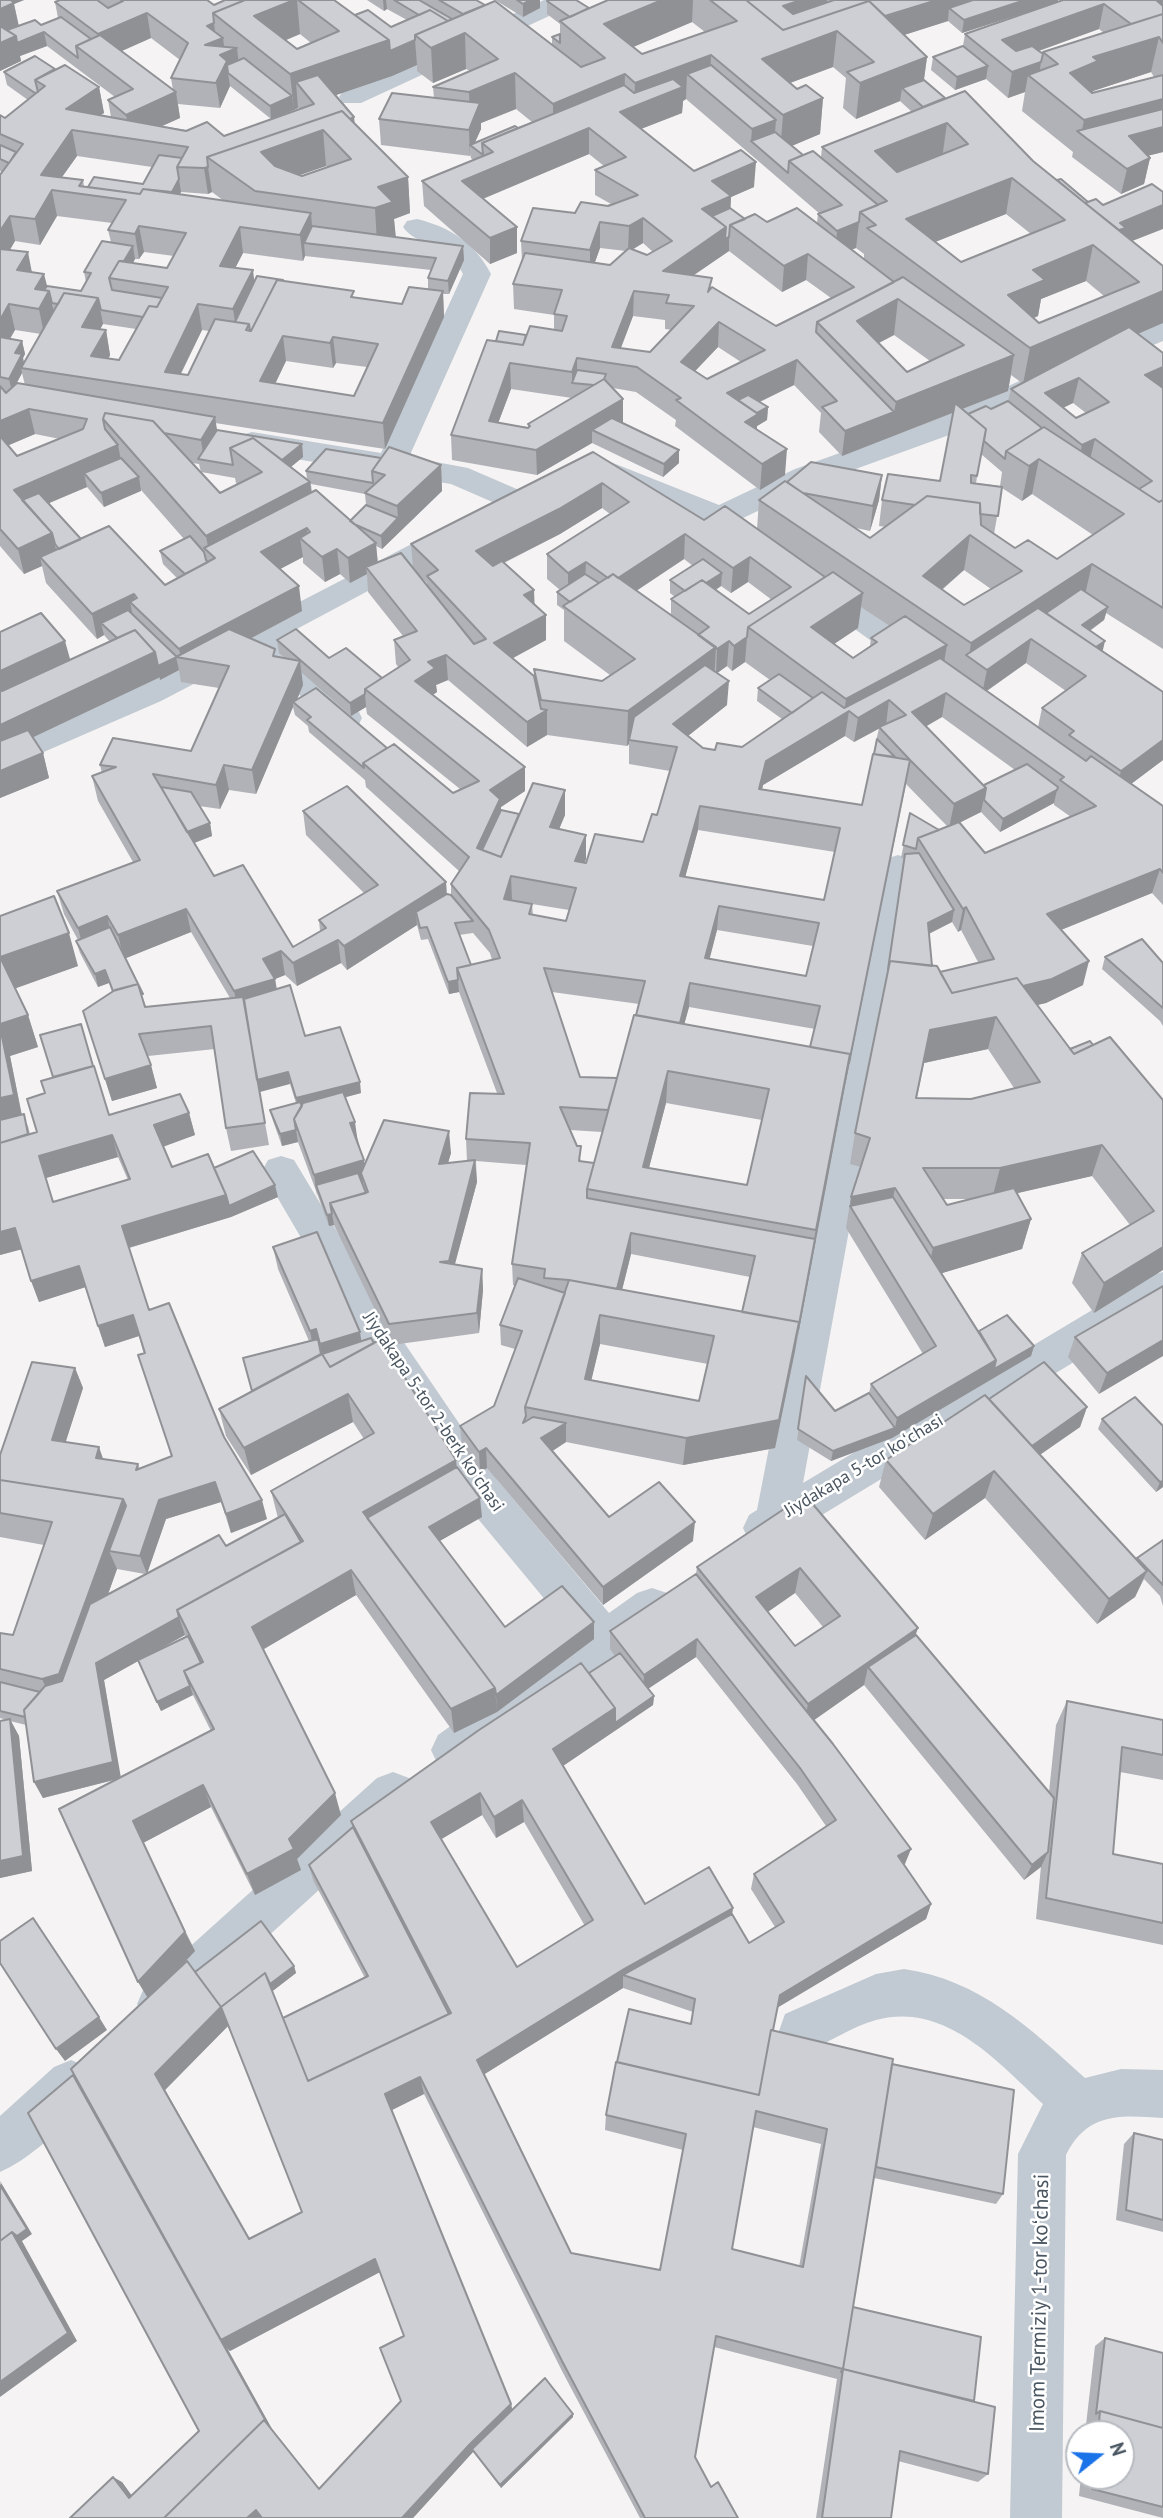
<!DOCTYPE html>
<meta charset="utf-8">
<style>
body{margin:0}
#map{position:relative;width:1163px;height:2518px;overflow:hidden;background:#f5f3f3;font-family:"PT Sans",sans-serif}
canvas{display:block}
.north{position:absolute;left:1065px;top:2420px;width:70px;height:70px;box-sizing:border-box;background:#fff;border:2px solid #b7bbc0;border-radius:50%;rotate:72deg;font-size:19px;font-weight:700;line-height:28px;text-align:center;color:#4a5661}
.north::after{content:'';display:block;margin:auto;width:24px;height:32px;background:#1a73e8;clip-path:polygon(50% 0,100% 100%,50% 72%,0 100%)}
</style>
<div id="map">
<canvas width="1163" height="2518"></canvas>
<div class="north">N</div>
</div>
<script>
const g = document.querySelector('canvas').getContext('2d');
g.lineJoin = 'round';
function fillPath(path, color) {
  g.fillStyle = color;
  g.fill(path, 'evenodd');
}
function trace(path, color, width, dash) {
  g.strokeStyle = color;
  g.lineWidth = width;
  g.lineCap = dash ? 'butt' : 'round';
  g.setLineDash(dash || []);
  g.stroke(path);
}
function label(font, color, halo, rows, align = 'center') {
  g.font = font + ' "PT Sans",sans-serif';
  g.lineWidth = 5;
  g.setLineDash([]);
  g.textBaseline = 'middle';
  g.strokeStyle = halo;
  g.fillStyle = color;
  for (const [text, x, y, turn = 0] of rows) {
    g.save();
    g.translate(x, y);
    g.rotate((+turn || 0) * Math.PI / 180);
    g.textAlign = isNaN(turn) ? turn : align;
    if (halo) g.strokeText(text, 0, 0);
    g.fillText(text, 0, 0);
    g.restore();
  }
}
fillPath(new Path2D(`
 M544 0H576L573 5 361 103H343L339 97 343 91Z
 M417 219C450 227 475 243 491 274L409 457 468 468 526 493 530 500 526 507 515 510 504 507 451 484 252 452 241 449 237 442 241 435 252 432 381 453 463 274C447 241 417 247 403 227L407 221Z
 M1163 322V341L1059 384 963 430 817 483 743 518 766 535 770 542 766 549C741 556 729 535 709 524 674 505 634 493 597 478L593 471 597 464 608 461 719 505 795 469 943 416 1039 372Z
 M458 520 469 523 473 530 469 537 278 639 358 710 362 718 358 726 346 730 334 726 253 653 161 701 0 771V745L139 685Z
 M818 576 829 579 934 654 939 662 934 670 923 673 912 670 807 595 802 587 807 579Z
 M898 855 910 859 915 868 803 1483 1149 1276 1163 1272V1308L779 1541 764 1547 749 1541 743 1528 749 1515 757 1510 881 868 886 859Z
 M281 1156 294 1160 405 1344 499 1482 609 1613 637 1593 652 1588 667 1593 673 1607 667 1621 468 1765 453 1771 438 1765 431 1750 438 1735 576 1637 469 1508 377 1368 262 1171 268 1160Z
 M393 1772 409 1778 415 1793 409 1808 176 2020 160 2027 144 2020 137 2004 144 1988 377 1778Z
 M904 1969C980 1980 1030 2028 1085 2078L1121 2069 1163 2070V2118C1121 2115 1087 2112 1066 2155L1062 2518H1010L1018 2154 1043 2104C998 2062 945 2001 876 2020 851 2027 826 2044 802 2054L785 2048 779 2031 785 2014 876 1974Z
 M71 2060 88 2067 95 2084C83 2113 30 2160 0 2172V2116L54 2067Z`), '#c1cad2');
fillPath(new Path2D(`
 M0 0H24L14 4 19 26 41 25 58 18 55 2 60 0H207L214 5 225 0H334L355 15 391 27 407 20 387 9 384 11 367 0H476L552 45V37L560 34V24L547 14V1L589 9 608 0H1058V2L1063 0H1163V152L1147 156 1150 158 1144 184 1121 194 1072 157 1073 152 1022 111 1025 92 1008 98 986 79 955 90 931 70 933 57 963 46 965 34 1049 5 962 33 948 21 904 35 927 57 924 80 945 98 1033 161 1163 266 1138 334 1163 353V649L1106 613 1104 620 1090 631 1103 652 1163 760 1131 784 1163 806V905L1152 893 1061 930 1083 985 1046 1003 1037 1005 1070 1049 1093 1045 1163 1100V1270L1094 1313 1072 1283 1082 1253 1130 1225 1092 1176 1017 1193 1031 1219 1022 1249 942 1273 979 1331 1034 1346 1031 1356 892 1438 831 1461 797 1440 806 1376 835 1411 869 1393 871 1384 923 1354 846 1228 851 1197 861 1167 850 1164 855 1133 887 974 905 859 901 858 910 813 939 830 947 826 906 784 845 1086 795 1351 775 1448 683 1465 566 1442 552 1451 609 1517 693 1541 603 1605 487 1468 480 1472 462 1446 460 1426 494 1406 515 1349 501 1345 500 1325 515 1286 513 1285 512 1264 526 1165 476 1161 477 1182 455 1264 482 1269 483 1290 479 1333 392 1345 334 1225 329 1226 298 1142 282 1146 273 1121 270 1110 296 1103 290 1084 258 1085 269 1145 231 1151 226 1128 215 1049 148 1056 157 1088 112 1101 83 1011 112 992 109 983 98 987 80 953 76 941 78 940 64 914 57 891 133 862 98 801 92 776 102 773 100 765 191 751 219 688 181 682 179 670 160 680 159 678 32 737 43 753 49 778 0 798 70 660 110 642 104 635 97 639 46 583 42 566 24 574 0 546V175L2 172 0 171V115L5 118 28 100 7 85 4 72 55 69 99 87 104 113 100 115 111 117 108 100 115 97 47 46 20 56 21 61 0 71ZM692 22 705 32 642 54 633 47ZM1099 29 1104 33 1043 52V54L1039 51ZM300 34 311 43 297 49 286 40ZM151 38 180 60 171 78 173 90 121 51ZM417 65V71L433 83 466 69 470 71 433 87 434 98 379 119 381 145 470 156V154L471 158 473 160 422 181 424 206 490 264 517 253V227L483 199 589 154 604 166 595 170V195L611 204 575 213 521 241 522 261 513 284 514 309 554 315V330L496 341 451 435 452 460 537 475 592 443 663 477 679 463V450L623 423 613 388 636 392 676 420 675 426 760 490 785 475 757 430V426L767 420 768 407 760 402 794 385 821 413 819 432 842 456 953 413 940 481 882 500 879 526 886 527 870 538 856 528 870 531 879 500 882 475 787 482 759 500 757 529 704 520 593 452 411 544 413 568 378 562 376 546 382 549 442 491 441 465 381 458 306 471 307 479 291 467 303 457 302 444 217 430 215 423 385 449 444 317 443 294H449L464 260 463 246 395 237 394 219 410 213 408 177 355 124 335 95 392 76ZM833 67 846 78 843 108 856 119 900 101 912 112 822 147 821 157 803 155 791 146 820 134 823 98 797 89 790 83ZM1151 72 1154 77 1092 93 1093 91ZM230 86 271 119 224 136 162 126 180 118 178 104 220 108ZM686 99 820 214H818L817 223 767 222 745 219 730 208 731 197 754 187 694 171 641 129 682 113 683 101ZM298 108 300 109 275 118ZM516 109 532 122 475 142 481 129V123ZM77 156 152 167 143 184 84 186 83 180 62 177ZM326 166 327 167 302 176 300 175ZM181 192 208 194 212 192 224 201 180 194ZM1006 214 1031 234 961 262 935 242ZM57 216 112 223 108 230 111 242 84 272 86 282 81 291 47 286 10 250 15 241 40 245ZM643 243 653 252 647 255 632 250ZM600 248 626 251 610 265 595 262ZM856 248 864 254V259L852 249ZM729 251 782 292 806 280 831 298 776 326 692 276ZM144 252 174 256 167 268 133 263 135 259H139ZM243 253 303 261 305 256 431 270 428 278V289L402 304 254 282 235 268ZM1086 281 1104 296 1039 323 1034 318 1038 316 1041 299ZM633 316 665 320V329L672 330 650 352 621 348ZM103 324 136 329 119 360 109 358 110 355 106 330 100 329ZM15 330 41 334 24 363 23 358 25 354 22 341 10 339ZM202 330 209 331 188 375 181 374ZM894 335 930 361 907 372 879 343ZM718 347 741 362 707 379 695 371ZM286 361 333 368 336 363 367 367 354 396 275 384ZM22 373 25 385 16 384ZM1011 375 1022 383 1011 389 1008 401 991 409 968 414 962 409 1008 391ZM511 389 572 398 573 396H575L528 424V427L498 423ZM1073 403 1086 413 1076 418 1063 408ZM35 434 60 439 17 456 8 445ZM981 454 1002 472 1000 486 976 483ZM192 463 199 464 201 472ZM201 472 235 478 236 483 237 484 220 493ZM311 484 365 494 366 505 350 521 312 493ZM87 487 104 507 141 490 184 539 160 551 163 564 177 578 165 585 81 539 48 503ZM1002 488 1022 501 1032 494 1093 535 1057 559 1015 548 994 534ZM602 508 610 514 547 554V579L560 590 557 592V605L564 610V641L610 675 602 681 534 669V679L512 658 546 640 534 605 504 563 560 534ZM303 557V563L325 582 340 574 350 583 367 574 368 592 403 636 394 640 396 664 399 668 382 678 329 658 277 640 279 653 285 658 276 657 250 639 302 611 280 569ZM684 559 693 566 670 580V593L675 597 671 599V615L636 591ZM964 570 991 589 964 605 942 590ZM417 573 427 583V586ZM748 582 772 600 749 614 716 590 721 586 731 593ZM861 607 890 626 871 638 870 646 853 658 834 644 858 628ZM745 662 770 680 758 688 757 701 782 719 742 747 715 750 703 748 688 736 727 705 717 673 727 666 732 671ZM1026 663 1066 691 1042 708 1038 727 987 691ZM301 672 351 716 366 707 367 714 460 789 453 793 387 748 297 700 303 685ZM448 680 527 747 547 735 627 746 629 744V764L670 771 657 815 643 842 586 863H584L586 859V835L559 829 565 815V790L519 814 501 810V807L525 791 433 695 437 692 436 685ZM293 707 295 715 308 726 309 732 365 780 366 787 459 871 451 884V895L447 894 446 882 303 811 306 835 364 893 319 920 320 931 293 947 214 876 194 843 212 836 210 823 199 806 220 809 229 790 256 794ZM942 717 1015 770 984 785 926 726ZM879 728 862 805 762 789 763 785 845 736 854 742ZM1054 803V805L1071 817 985 853 959 823 981 812 1000 832ZM698 830 835 852 824 900 685 877ZM532 904 569 910 566 921 533 915ZM952 922 958 932 961 930 978 962 940 972 932 966 929 934ZM417 925 421 940 428 939 449 994 459 992 497 1093 466 1139 467 1161H471L448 1163 451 1153 365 1165 346 1097 361 1093 305 1036 277 989 275 979 285 975 297 986 341 963 347 970ZM717 930 813 946 806 976 709 959ZM191 932 230 998 145 1007 146 1006 125 958ZM473 933 490 953 492 960 471 965 459 935ZM552 992 639 1004 617 1078 580 1077ZM689 1007 815 1029 810 1047 684 1024ZM988 1049 1014 1088 971 1099 917 1098 924 1063ZM666 1103 762 1120 747 1185 649 1168ZM570 1130 602 1132 594 1163 581 1162 577 1146ZM943 1199H971L947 1205ZM631 1254 750 1277 742 1312 622 1290ZM600 1344 708 1364 699 1401 591 1380Z
 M495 0H540V8L523 17Z
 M0 916 78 966 15 988 28 1015 38 1047 10 1056 22 1115 28 1126 30 1134 37 1132 45 1093 93 1066 109 1115 189 1113 195 1135 163 1146 172 1167 214 1168 278 1197 231 1217 129 1248 149 1310 224 1437 267 1519 231 1533 221 1502 166 1519 147 1573 226 1546 278 1518 271 1491 364 1439 353 1422 251 1475 226 1436 219 1409 251 1391 309 1341 278 1269 273 1247 362 1341 456 1460 457 1467 482 1517 439 1541 505 1627 594 1622V1639L497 1712 454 1733 356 1595 263 1649 341 1815 297 1859 301 1870 255 1895 211 1807 143 1843 195 1951 173 1975 195 1972 294 1966 296 1973 272 1991 283 2018 365 1978 313 1880 309 1865 353 1827 351 1821 615 1656 610 1649V1631L696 1574 697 1567 805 1495 916 1635 1049 1792 1056 1725 1067 1701 1163 1720V1780L1120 1772 1113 1854 1163 1864V1945L1036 1919 1041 1866 1024 1880 864 1685 813 1720 905 1864H904L931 1904 926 1919 777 2007 773 2030 892 2064 1003 2194 996 2204 874 2178 853 2307 974 2401 988 2474 978 2482 898 2461 891 2518H816L837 2379 714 2347 695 2457 711 2487 738 2518H640L562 2371 424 2094 392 2110 511 2404 512 2410 573 2414V2417L501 2488 473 2452 413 2518H70L122 2482 132 2496 199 2431 73 2075 148 1998 118 1779 43 1798 34 1782 26 1725 10 1721 19 1736 32 1871 0 1878V1721L7 1720 0 1718V1633L13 1635 44 1545 0 1537V1455L75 1368 83 1388 65 1442 103 1459 138 1464 140 1469 171 1457 139 1336 105 1347 85 1287 39 1302 21 1249 0 1255ZM118 1157 128 1180 53 1202 46 1178ZM117 1569 145 1574 108 1594ZM795 1593 823 1627 795 1646 768 1612ZM185 1635 186 1637 157 1650ZM696 1657 797 1784 826 1826 754 1874 751 1889 775 1927 749 1943 732 1914 733 1908 645 1904 563 1766 653 1705 654 1696 648 1689ZM138 1661 161 1711 193 1695 211 1731 120 1778 104 1680ZM482 1815 496 1838 524 1822 585 1926 517 1967 441 1839ZM623 1988 693 2012 691 2024 606 2115 605 2130 683 2150 660 2270 571 2253 484 2074ZM228 2026 302 2212 250 2239 165 2090ZM753 2127 821 2144 799 2267 732 2249ZM380 2272 404 2336 401 2401 320 2489 272 2429 227 2348 230 2351Z
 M1105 957 1163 963V1026L1160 1021 1102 969Z
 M1163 1286 1099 1394 1068 1357 1075 1337Z
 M989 1399 1087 1407 1080 1427 1040 1455 1137 1560V1558L1163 1540V1606L1160 1596 1144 1579 1135 1597 1097 1624 985 1498 925 1540 879 1487 886 1460Z
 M1102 1419 1163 1426V1487L1156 1492 1098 1429Z
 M1134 2133 1163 2140V2232L1116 2220 1124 2144Z
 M1105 2338 1163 2353V2518L1079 2496 1081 2476H1121V2434H1085L1095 2346Z`), '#b0b2b7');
fillPath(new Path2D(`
 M0 0H24L14 4 19 28 0 37Z
 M267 0H297L300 34 260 51 221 20Z
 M383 0H386L387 9 384 11Z
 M530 0H540V8L523 17V4Z
 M641 0H693L692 22 605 59V58L578 36Z
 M801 0H827L826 16 781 31 783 6Z
 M937 0H1012L949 8 948 21 882 42 885 17Z
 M1025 0H1058V2L962 33 964 20Z
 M1157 0H1163V16L1153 18Z
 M1104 4 1099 29 1002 64V40Z
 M147 13 151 38 104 59 100 48 98 34Z
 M214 23 216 40 223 38 225 53 237 48 240 74 228 73 230 86 220 108 216 83 205 45 207 26Z
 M837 31 833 67 760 94 762 59Z
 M44 32 47 46 20 56 21 61 0 71V43L16 36Z
 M465 33 466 69 433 83 431 48Z
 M1159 37 1151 72 1093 91 1091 97 1070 73 1093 57Z
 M389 40H415L417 65 392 76 313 103 296 82 298 108 294 110 290 74Z
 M711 55 710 91 687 74 686 99 683 101 682 113 620 137V112L634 106 635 83Z
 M927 57 922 93 902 88 900 101 856 119 860 83Z
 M1041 62 1038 83 1028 75 1025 92 1008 98 1012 72Z
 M988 66 986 79 955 90 957 77Z
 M515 73 516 109 481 123V129L473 147 470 145V156L469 130 470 126 469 92Z
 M625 74 624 110 553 139V104Z
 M99 87 104 113 77 131 72 130 77 156 52 191 57 216 40 245 35 219 41 175 66 109Z
 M176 92 180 118 133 139H130L126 115Z
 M292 96 294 110 271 119 270 106Z
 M823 98 820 134 780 151 783 115Z
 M1163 99V152L1123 162 1081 135 1084 120Z
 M354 117 357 143 323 130 326 166 265 187 217 164Z
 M776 120 774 145 751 141 752 129Z
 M947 123 942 159 871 187 875 151Z
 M589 128V154L463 207 462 181Z
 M1150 158 1144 184 1121 194 1127 169Z
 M756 162 754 187 731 197 730 221 701 234 702 209 712 181Z
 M208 167 212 192 208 194 204 168Z
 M408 177 410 213 394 219 396 238 377 244 375 208 378 187Z
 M1012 178 1006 214 902 255 906 219Z
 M179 179 181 192 174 205 172 192Z
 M1163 205V229L1122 245 1109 258 1120 223Z
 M311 213 313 239 304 243 305 256 303 261 300 235Z
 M10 216 15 241 0 266V231Z
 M643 218V243L628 252 629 226Z
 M600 222V248L590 276V250Z
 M859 222 856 248 835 256 837 231Z
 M139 226 144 252 139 259 135 234Z
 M240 227 243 253 223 292 220 266Z
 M517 227V253L490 264V238Z
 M726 227 729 237V251L665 295 663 271Z
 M1093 245 1086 281 1041 299 1038 316 1005 330 1008 295 1033 270Z
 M133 246 135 259 123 280 115 277Z
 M463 246 464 260 449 294 448 281Z
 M28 252 33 278 17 270Z
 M808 254 806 280 782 292 784 266Z
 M253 270 256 296 237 335 233 309Z
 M44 274 55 316 44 334 35 289Z
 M443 291 444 317 385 449 383 423Z
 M634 291 633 316 615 363 612 347Z
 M1163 291V323L1023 384 1030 348Z
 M98 298 103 324 88 352 82 327Z
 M898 299 894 335 853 356 823 328Z
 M9 304 15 330 0 355V320Z
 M198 304 202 330 172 391 165 372Z
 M719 322 718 347 680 387 681 362Z
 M106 330 110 355 96 381 91 356Z
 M283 336 286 361 264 407 260 381Z
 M333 337 336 363 333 368 330 343Z
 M22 341 25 354 23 358 25 368H21L22 373 12 392 9 379 15 353Z
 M1014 355 1008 391 842 456 845 431 894 412 896 402Z
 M577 358V383H572V398V372Z
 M797 360 794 385 738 412 727 393Z
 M510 363 511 389 491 442 489 421Z
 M1163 367V389L1145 375Z
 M1079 378 1073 403 1046 416 1045 393Z
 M623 399V425L592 430V443L537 475 536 450Z
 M768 407 767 420 757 426 756 439 745 422Z
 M29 409 35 434 0 449V421Z
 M215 417 219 443 204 460 201 440Z
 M1095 439 1089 464 1077 470 1082 445Z
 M302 444 303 457 271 483 269 470Z
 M118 445 123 471 84 473 87 487 26 513 14 490Z
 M787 449 785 475 760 490 762 464Z
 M679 450V463L663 477 664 464Z
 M1039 459 1032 494 1022 501 1029 466Z
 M441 465 442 491 382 549 381 536 398 518 397 506Z
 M882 475 879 500 870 531 873 506Z
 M139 477 141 491 104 507 101 493Z
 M310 482 315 518 215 558 209 552 206 536Z
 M602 483V508L560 534 477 576 476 551Z
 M307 528 309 545 300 538 303 557 265 577 261 552Z
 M52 533 58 558 40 557 42 566 24 574 18 549Z
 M685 534 684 559 615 605 613 581Z
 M970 535 964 570 920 608 923 576Z
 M376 543 378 568 366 567 367 574 350 583 348 558Z
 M337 549 340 574 325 582 322 557Z
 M750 557 748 582 731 593 733 568Z
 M586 562 585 587 568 598V573Z
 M1092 564 1084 599 969 657 971 643Z
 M722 573 721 586 689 607V594Z
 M299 586 302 611 206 662 181 658 179 649Z
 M534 590 535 615 524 595Z
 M863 593 858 628 807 662 811 627Z
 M134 594 137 608 130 602 134 621 101 623 104 635 97 639 92 614Z
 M1108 607 1104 620 1079 638 1082 625Z
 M546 615V640L495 668 494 643Z
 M747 637 745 662 732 671 734 646Z
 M1031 639 1026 663 982 694 987 670Z
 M65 641 72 666 0 699V671Z
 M729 641 727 666 716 674 717 649Z
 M1105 641 1102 654H1086Z
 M947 645 941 680 889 700 886 725 854 742 858 718 849 711 845 736 763 785 757 813 759 789 766 761 844 714 846 699Z
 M716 647 714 682 629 740V744L627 746 628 711Z
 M155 652 176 657 179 670 160 680V677L0 753V725Z
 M446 655 448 680 436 685 437 692 417 705 415 681 428 662Z
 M300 661 303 685 295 704 293 702V707L256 794 252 770Z
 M729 681 727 705 674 747 673 724Z
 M946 693 942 717 908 737 912 712Z
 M365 694 366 707 351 716 350 703Z
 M547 710V735L527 747V722Z
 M1163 740V760L1115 796 1121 771Z
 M43 753 49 778 0 798V771Z
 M910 760 845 1086 795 1351 814 1239 850 1054Z
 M224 765 229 790 220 809 216 785Z
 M525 767V791L501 807V823L483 862 477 848 490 790Z
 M986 788 981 812 949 828 954 804Z
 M565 790V815L550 851V827Z
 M1057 790 1054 803 1000 832 1003 819Z
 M700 806 698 830 679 900 680 876Z
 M210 823 212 836 186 846 184 833Z
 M586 835V859L575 885V861Z
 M1160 869 1152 893 1041 938 1047 914Z
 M511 876 512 900 504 899Z
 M446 882 447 906 416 912 417 925 347 970 344 946Z
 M719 906 717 930 704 981 705 958Z
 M966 907 961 930 958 932 963 909Z
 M186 909 191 932 124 959 118 935Z
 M954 910 952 922 926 935 928 923Z
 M107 916 113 940 84 951 78 928Z
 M69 933 78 966 11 990 0 957Z
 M338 940 341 963 297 986 293 963Z
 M281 951 285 975 275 979 290 1084 260 1092 258 1085 269 1145 245 1012 239 1014 234 991 263 959Z
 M1089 961 1083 985 1046 1003 945 1026 950 1003Z
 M105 970 109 983 98 987 95 974Z
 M458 980 459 992 449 994 448 982Z
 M690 983 689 1007 676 1055 678 1032Z
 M28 1015 38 1047 10 1056 24 1127 0 1132V1024Z
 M996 1017 988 1049 924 1063 930 1030Z
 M151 1065 157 1088 112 1101 105 1079Z
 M668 1071 666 1103 641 1198 643 1167Z
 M360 1082 361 1093 298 1110 296 1098Z
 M189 1113 195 1135 160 1148 154 1125Z
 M355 1122 358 1144 350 1123Z
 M296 1130 298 1142 282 1146 280 1134Z
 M449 1131 451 1153 441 1186 439 1164Z
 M112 1135 118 1157 46 1178 60 1223 39 1156Z
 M1102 1145 1092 1176 992 1199 1000 1168Z
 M364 1160 367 1182 361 1173 363 1183 320 1196 316 1185 317 1197 314 1175Z
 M475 1160 477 1182 450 1282 449 1261Z
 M275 1185 278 1197 231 1217 128 1248 122 1226 226 1195Z
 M895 1188 889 1219 850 1206 851 1197Z
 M332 1214 334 1225 329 1226 327 1215Z
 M1031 1219 1022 1249 926 1278 933 1248Z
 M15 1228 23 1249 0 1255V1232Z
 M631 1233V1254L615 1318V1297Z
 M1163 1247V1270L1094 1313 1104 1283Z
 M79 1266 86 1287 39 1302 31 1281Z
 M482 1269 483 1290 479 1333 477 1313Z
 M133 1315 139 1336 105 1347 98 1326Z
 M600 1315V1344L585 1407V1379Z
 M799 1322 795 1351 775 1448 683 1465 686 1438Z
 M316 1329 320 1350 314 1352 310 1331Z
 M360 1332 363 1352 323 1365 320 1344Z
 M1163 1340V1356L1099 1394 1107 1373Z
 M1034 1346 1031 1356 892 1438 831 1461 833 1451 895 1428 897 1418 996 1360Z
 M75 1368 83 1388 60 1460 52 1440Z
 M348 1394 353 1422 251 1475 244 1448Z
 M1087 1407 1080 1427 1019 1469 1025 1450Z
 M566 1423V1442L542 1458 541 1438Z
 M99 1447 106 1467 96 1458Z
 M486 1448 487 1468 480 1472 479 1452Z
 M456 1460 458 1487 375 1534 363 1512Z
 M994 1471 985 1498 925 1540 933 1514Z
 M1163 1481V1487L1156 1492 1160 1482Z
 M215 1482 221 1502 166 1519 147 1574 140 1556 159 1500Z
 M480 1498 482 1517 431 1546 429 1527Z
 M123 1499 133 1525 109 1551 117 1569 71 1698 49 1694 42 1679Z
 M262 1500 267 1519 231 1533 226 1514Z
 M695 1522 693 1541 603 1605V1587Z
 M800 1568 795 1593 753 1622 756 1597Z
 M351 1570 356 1595 259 1652 252 1627Z
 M1147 1571 1135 1597 1097 1624 1109 1599Z
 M179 1617 185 1635 104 1680 121 1778 43 1798 34 1782 96 1663Z
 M594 1622V1639L497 1712 496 1695Z
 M918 1628 910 1652 868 1667 864 1685 803 1728 808 1704Z
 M697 1639 696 1657 643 1692 644 1675Z
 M190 1686 193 1695 161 1711 157 1702Z
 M495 1688 497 1712 454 1733 451 1709Z
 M654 1696 653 1705 554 1772 553 1749 615 1708Z
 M10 1719 19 1736 32 1871 0 1878V1861Z
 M203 1785 211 1807 143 1843 133 1821Z
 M335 1793 341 1815 297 1859 301 1870 255 1895 247 1874Z
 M480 1793 482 1815 435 1843 431 1822Z
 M522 1800 524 1822 496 1838 494 1817Z
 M911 1849 905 1864 893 1870 898 1856Z
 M1048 1852 1041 1867 1024 1880 1032 1865Z
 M931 1904 926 1919 777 2008 780 1995Z
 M733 1908 730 1928 623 1975V1988L480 2077 477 2060 624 1969Z
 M185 1932 195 1951 149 2000 138 1982Z
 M294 1966 296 1973 229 2025 165 2090 258 2252 155 2074 221 2007Z
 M99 2017 107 2030 65 2061 56 2049Z
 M74 2074 222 2339 375 2259 380 2272 230 2351 227 2348 272 2429 326 2496 267 2423Z
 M420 2077 424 2094 390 2111 385 2094Z
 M0 2181 32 2234 22 2241 77 2341 0 2397V2382L12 2232Z
 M511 2404 513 2413 472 2449 473 2452 413 2518H402L470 2444Z
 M573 2414V2417L501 2488 500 2485Z
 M113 2477 122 2482 137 2503 129 2498Z
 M256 2510 263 2518H247Z`), '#909195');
const building = new Path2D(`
 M0 0H11L14 3 0 9Z
 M60 0H97L108 8 123 1 121 0H207L214 5 225 0H245L213 13 214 23 207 26 223 38 205 45 237 48 220 55 227 61 216 83 171 78 188 43 147 13 98 34 55 2Z
 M245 0H294L254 16 297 49 339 31 298 0H334L389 40 290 74 213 13Z
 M394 0H419L452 19 448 21 430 10 419 15Z
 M439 0H476L485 5 463 14Z
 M517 0H530L523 4Z
 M549 0H576L589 8 570 17 547 1Z
 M608 0H662L604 24 642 54 737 21 710 0H746L783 30 869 1 927 57 860 83 847 72 874 62 837 31 762 59 797 89 806 85 823 98 783 115 711 55 635 83 625 74 553 104 515 73 469 92 433 87 498 59 465 33 431 48 415 35 495 1 581 67 605 58 560 21Z
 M746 0H801L783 6 793 14 834 0H937L885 16 869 1 783 30Z
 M973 0H1025L964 20 949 8Z
 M1063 0H1156L1163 6V14L1131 24 1104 4 1002 40 1016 51 1032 46 1043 54 1041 62 1012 72 965 34Z
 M368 10 391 27 430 10 448 21 415 35V40L390 51 389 40 355 15Z
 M1163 14V43L1159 37 1093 57 1098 61 1070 73 1092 93 1163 75V99L1084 120 1028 75 1058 64 1043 52Z
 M61 17 91 39 76 46 78 58 44 32 17 43 16 36 7 30 35 20 41 25Z
 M0 26 16 36 0 43Z
 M560 34V43L552 37Z
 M100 35 176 92 126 115 108 100 133 89 76 46Z
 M963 46 988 66 957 77 933 57Z
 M35 56 55 69 35 80 38 92 35 93 4 72Z
 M244 58 292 96 270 106 228 73 227 65Z
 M65 65 99 87 66 109 186 131 207 122 224 136 314 104 296 82 318 75 354 117 350 119 342 111 207 157 208 167 204 168 177 167 188 147 72 130 41 175 83 180 79 186 140 194 143 189 311 213 300 235 240 227 220 266 253 270 233 309 198 304 165 372 188 375 215 319 249 324 246 330 251 331 277 280 354 291 351 297 402 304 409 287 443 291 383 423 21 368 64 293 98 298 82 327 106 330 91 356 119 360 149 306 157 307 168 287 109 278 119 261 167 268 186 233 139 226 135 234 108 230 126 200 52 190 35 219 10 216 0 231V175L23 144 0 134V115L5 118 45 86 35 80ZM283 336 330 343 333 337 378 344 354 396 260 381Z
 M711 65 776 120 752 129 687 74Z
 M673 79 683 87 620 112 694 171 741 150 756 162 712 181 731 196 702 209 726 227 663 271 712 278 708 292 712 287 776 326 854 287 808 254 784 266 730 225 755 214 767 222 797 208 894 282 817 322 816 332 894 412 845 431 822 407 837 401 797 360 727 393 758 414 745 422 787 449 762 464 676 400 681 398 637 367 577 358 572 372 510 363 489 421 528 428 530 426 528 424 604 379 623 399 536 450 451 435 487 340 523 345 530 326 562 331 567 316 554 314 562 290 513 284 525 253 610 265 629 248 647 255 672 241 643 218 629 226 600 222 590 250 521 241 533 208 575 213 581 202 608 206 638 195 595 170 626 157 589 128 462 181 517 227 490 238 422 181 493 152 482 143 624 85 634 93ZM634 291 669 295 666 303 694 306 650 352 612 347ZM719 322 765 350 707 379 681 362Z
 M924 80 945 98 923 107 902 88Z
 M965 91 1033 161 1163 266V291L1030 348 867 228 876 225 860 212 887 201 822 147ZM947 123 968 144 897 172 875 151ZM1012 178 1065 220 961 262 906 219ZM1093 245 1139 282 1039 323 1008 295 1045 280 1033 270Z
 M392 93 480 103 469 130 379 119Z
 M1163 109V127L1129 136 1150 158 1127 169 1077 131Z
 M342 111 408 177 378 187 393 202 375 208 255 191 207 157ZM323 130 351 159 302 176 275 166 261 152Z
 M515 126 518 128 482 143 483 155 470 145Z
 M775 132 803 155 789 161 788 173 751 141Z
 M0 145 16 152 9 163 0 159Z
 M813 151 878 205 860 212 859 222 837 231 818 214 842 205 789 161Z
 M159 155 182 158 177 167 179 179 172 192 143 189 140 194 88 187 94 177 143 184Z
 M1061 179 1088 202 1085 203 1057 180Z
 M1152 184 1163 192V205L1120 223 1126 228 1119 230 1085 203 1096 199 1103 205Z
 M730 208 745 219 730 225 729 237 725 239 726 227 712 216Z
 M312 226 463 246 448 281 428 278 436 258 304 243Z
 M102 241 133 246 124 261H119L109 278 112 290 162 298 157 307 149 306 143 317 101 310 98 298 64 293 58 304 52 303 49 291 44 290 47 286 81 291 91 273 84 272Z
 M0 249 28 252 17 270 44 274 35 289 49 291 39 309 9 304 0 320Z
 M257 276 283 280H277L251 331H250L249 324 235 322Z
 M903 277 1014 355 896 402 817 322ZM898 299 964 345 907 372 857 321Z
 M1129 327 1163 353V367L1145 375 1163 388V500L1159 502 1139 489 1152 481 1095 439 1082 445 1011 389ZM1079 378 1109 402 1076 418 1045 393Z
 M499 331 526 335 523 345 496 341Z
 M0 337 22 341 15 353 22 354 9 379 0 377Z
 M577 370 606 374 604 379 594 385 572 383Z
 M17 383 215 417 201 440 164 433 153 421 105 413 103 419 105 429 118 445 14 490 52 533 18 549 0 529V436L17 456 83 429 87 419 29 409 0 421V386L6 393Z
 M748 395 768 407 757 413 738 400Z
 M1008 401 1042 428 1006 451 1005 459 984 441 986 429 968 414 986 406 991 409Z
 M955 403 986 429 977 476 971 475V483L1002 487 998 516 980 514V503L927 496 915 505 882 500 888 474 940 481Z
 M105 413 153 421 220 493 262 472 230 448 253 438 310 482 206 536 103 419Z
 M612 418 679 450 664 464 592 430Z
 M1044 427 1159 502 1163 500V608L1092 564 971 643 759 500 785 481 870 538 927 496 980 503 981 525 1015 548 1028 540 1057 559 1124 514 1039 459 1029 466 1006 451ZM970 535 1022 571 964 605 923 576Z
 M217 430 302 444 282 460 253 438 230 448 233 465 198 459Z
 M389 447 441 465 397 506 365 493 385 475 372 471Z
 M326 449 381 458 372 471 373 483 306 471Z
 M593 452 704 520 725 506 825 577 748 627 747 637 734 646 729 641 717 649 698 635 709 627 671 599 702 580 749 614 791 587 750 557 733 568 685 534 618 578 613 574 608 578 586 562 568 573 547 554 629 502 602 483 559 509 476 551 493 566 502 561 534 590 524 595 546 615 494 643 534 676 541 709 547 710 527 722 446 655 428 662 435 668 415 681 525 767 490 790 500 799 477 848 501 857 533 783 565 790 550 827 586 835 575 861 586 863 595 834 643 842 652 814 657 815 677 747 629 740 634 717 705 665 729 681 673 724 703 748 715 750 717 743 742 747 822 692 844 708 940 658 1086 761 1091 756 1163 806V873L1160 869 1047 914 1089 961 1052 979 1023 986 1017 978 952 993 940 972 994 959 966 907 963 909 918 838 959 822 985 853 1096 806 1060 780 1064 777 946 693 912 712 986 788 954 804 910 760 849 1063 850 1054 810 1047 820 1006 690 983 680 1023 636 1015 645 981 544 968 580 1077 617 1078 608 1110 560 1107 577 1146H581L579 1161 594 1163 587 1189V1198L815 1239 798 1330 799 1322 742 1312 755 1256 631 1233 617 1289 569 1280 544 1278 545 1269 512 1264 530 1143 466 1139 470 1093 504 1094 457 968 500 958 489 930 451 884 469 857 363 763 394 744 453 793 479 781 365 689 410 660 394 640 417 631 366 567 401 553 474 644 486 639 427 576 438 570 411 544ZM889 700 906 715 879 727 910 760 873 754 862 805 759 789 766 761 849 711 858 718ZM700 806 840 828 824 900 680 876ZM511 876 576 888 566 921 529 914 532 904 504 899ZM719 906 819 923 806 976 705 958Z
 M121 458 139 477 101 493 84 473Z
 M811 462 882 475 873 506 803 493 787 482Z
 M316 490 376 543 348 558 337 549 322 557 300 538 310 532 307 528 261 552 299 586 179 649 130 602 137 598 134 594 92 614 40 557 109 526 165 585 215 558 204 548Z
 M39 493 81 539 59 549 55 544 52 533 22 500Z
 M366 505 398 518 381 536 354 524 350 521Z
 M190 536 204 552 206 560 208 562 185 574 160 551Z
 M703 559 722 573 706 583 702 580 685 591 670 580Z
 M833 572 863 593 811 627 853 658 877 642 871 638 905 616 947 645 846 699 748 627Z
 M585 574 599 583 570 602 557 592Z
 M613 574 716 647 628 711 541 700 534 669 602 681 635 659 563 606Z
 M1081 589 1108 607 1082 625 1105 641 1096 647 1046 613Z
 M1038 608 1163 692V740L1121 771 1069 735 1074 731 1042 708 1086 676 1031 639 987 670 966 655Z
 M128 610 177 657 158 666 155 652 135 630 117 638 101 623Z
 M41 613 65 641 0 671V632Z
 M229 629 275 649 273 656 300 661 252 770 224 765 216 785 153 774 214 876 243 865 293 947 326 928 319 920 378 885 303 811 347 786 446 882 344 946 338 940 293 963 281 951 263 959 275 979 234 991 186 909 118 935 107 916 78 928 57 891 140 860 92 776 116 767 100 765 113 738 191 751 229 666 176 657Z
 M296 629 329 658 346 648 382 678 365 689V694L350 703 277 640Z
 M135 630 155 652 0 725V689L2 691Z
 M779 674 813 698 792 713 758 688Z
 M316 688 387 748 363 763 364 768 307 720 311 717 293 702Z
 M28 730 43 753 0 771V741Z
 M877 739 895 757 874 754Z
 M1027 764 1058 787 1057 790 1003 819 984 800 986 788 984 785Z
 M161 787 191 792 210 823 187 832Z
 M501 810 519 814 501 857 482 850Z
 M910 813 939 830 918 838 916 849 903 845Z
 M919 853 954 910 928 923 932 966 890 961 888 969 905 854Z
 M447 894 451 895 473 921 455 923 471 965 457 968 458 980 448 982 427 927 420 928 416 912Z
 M54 896 69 933 0 957 28 1015 0 1024V916Z
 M110 927 143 994H141L138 984 113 991 105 970 95 974 76 941Z
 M1142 939 1163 963V1008L1105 957Z
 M890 961 937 966 952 993 1017 978 1074 1054 1110 1037 1163 1100V1247L1104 1283 1082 1253 1154 1211 1102 1145 1000 1168H923L947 1205 1014 1188 1031 1219 933 1248 895 1188 851 1197 870 1138 855 1133ZM996 1017 1040 1082 971 1099 916 1098 930 1030Z
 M138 984 145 1007 243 997 265 1123 226 1128 211 1026 139 1034 151 1065 105 1079 83 1011 115 990Z
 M290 985 305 1036 340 1027 360 1082 296 1098 288 1072 257 1080 244 999Z
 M634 1015 850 1054 816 1230 587 1189ZM668 1071 769 1089 747 1185 643 1167Z
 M81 1024 93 1066 53 1077 40 1035Z
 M0 1027 14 1095 0 1098Z
 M1090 1041 1093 1045 1074 1054 1070 1049Z
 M94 1066 109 1115 180 1094 189 1113 154 1125 172 1167 208 1154 226 1195 122 1226 149 1310 169 1303 224 1437 262 1500 226 1514 215 1482 159 1500 140 1556 109 1551 126 1506 123 1499 0 1480V1455L32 1362 75 1368 52 1440 99 1447 96 1458 138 1464 136 1470 172 1456 138 1355 145 1353 133 1315 98 1326 79 1266 31 1281 15 1228 0 1232V1143L37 1132 27 1099 45 1093 41 1081ZM112 1135 130 1179 53 1202 39 1156Z
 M343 1092 355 1122 350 1123 364 1160 314 1175 294 1119 303 1103Z
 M300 1102 302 1106 294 1119 296 1130 280 1134 270 1110Z
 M24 1114 28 1134 0 1143V1120Z
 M384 1120 449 1131 439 1164 475 1160 449 1261 440 1262 482 1269 477 1313 389 1324 330 1203 368 1192 361 1173Z
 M253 1151 275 1185 229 1206 226 1195 214 1168Z
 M358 1173 366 1193 330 1203 332 1214 327 1215 316 1185Z
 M893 1197 996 1360 897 1418 871 1384 936 1346 850 1206Z
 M317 1232 360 1332 320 1344 316 1329 310 1331 273 1247Z
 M518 1278 565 1293 525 1407 526 1416 523 1423 533 1417 566 1423 541 1438 609 1517 659 1482 695 1522 603 1587 486 1448 479 1452 460 1426 494 1406 522 1331 500 1325Z
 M569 1280 799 1322 779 1420 686 1438 525 1407ZM600 1315 714 1336 699 1401 585 1379Z
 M1163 1286V1340L1107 1373 1075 1337Z
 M1007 1315 1034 1346 994 1369 996 1360 979 1331Z
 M371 1338 374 1343 330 1367 322 1354Z
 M318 1339 321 1354 252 1391 243 1358Z
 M381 1339 456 1460 363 1512 495 1688 451 1709 351 1570 252 1627 335 1793 289 1839 294 1849 247 1874 203 1785 133 1821 185 1932 138 1982 59 1809 214 1729 184 1671 203 1662 177 1610 303 1541 271 1491 374 1433 348 1394 244 1448 219 1409 322 1354 330 1367Z
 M1044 1362 1087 1407 1032 1446 989 1399Z
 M806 1376 835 1411 869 1393 895 1428 833 1451 798 1429Z
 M985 1395 1147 1571 1109 1599 994 1471 933 1514 886 1460Z
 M1135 1397 1163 1426V1481L1160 1482 1102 1419Z
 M457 1467 480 1498 429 1527 505 1627 562 1586 594 1622 496 1695 495 1688 367 1518Z
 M0 1480 123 1499 59 1674 42 1679 0 1669V1633L13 1635 52 1522 0 1513Z
 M805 1495 918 1628 808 1704 697 1567ZM800 1568 840 1616 795 1646 756 1597Z
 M285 1514 301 1542 177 1610 179 1617 96 1663 113 1762 34 1782 24 1710 45 1686 62 1681 90 1604 219 1535 226 1546Z
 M1163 1540V1585L1137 1558Z
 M696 1574 833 1744 911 1849 898 1856 931 1904 780 1995 773 2030H771L759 2095 617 2062 629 2009 691 2024 695 1999 623 1975 732 1914 749 1943 784 1922 754 1874 836 1820 800 1768 697 1639 644 1675 610 1631Z
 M916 1635 1054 1798 1048 1852 1032 1865 868 1667Z
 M188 1636 201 1663 184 1671 190 1686 157 1702 138 1660Z
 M620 1653 654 1696 615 1723V1708L589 1673Z
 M581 1663 615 1708 553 1749 645 1904 709 1867 733 1908 624 1969 477 2060 571 2253 660 2270 686 2134 606 2115 616 2062 759 2095 771 2030 893 2059 843 2369 716 2336 695 2457 711 2487 718 2482 738 2518H645L562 2361 420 2077 385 2094 511 2404 470 2444 402 2518H262L256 2510 247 2518H164L264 2420 319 2489 401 2401 380 2348 404 2336 375 2259 221 2340 71 2069 187 1961 221 2007 155 2074 249 2239 302 2212 221 2007 265 1973 308 2081 451 2013 351 1821 479 1730ZM480 1793 494 1817 522 1800 593 1920 517 1967 431 1822ZM756 2111 827 2129 803 2267 732 2249Z
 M0 1682 40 1692 24 1710 25 1717 0 1711Z
 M1067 1701 1163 1720V1755L1122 1747 1113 1854 1163 1864V1923L1046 1898Z
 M10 1719 23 1856 0 1861V1721Z
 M353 1827 449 2014 308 2081 283 2018 368 1976 309 1865Z
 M33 1918 99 2017 56 2049 0 1963V1941Z
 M261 1921 294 1966 270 1984 265 1973 221 2007 195 1972Z
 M892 2064 1014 2090 1003 2194 876 2167Z
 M73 2075 267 2423 264 2420 164 2518H70L113 2477 129 2498 199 2431 28 2113Z
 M1134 2133 1163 2140V2220L1126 2210Z
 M0 2185 27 2229 17 2236 12 2232 0 2241Z
 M12 2232 68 2333 0 2382V2241Z
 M853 2307 981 2337 974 2401 843 2369 841 2372 843 2369Z
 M1105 2338 1163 2353V2428L1100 2411 1096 2414Z
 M843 2369 995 2407 988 2474 900 2451 891 2518H822Z
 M545 2378 573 2414 500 2485 472 2449Z
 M1100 2411 1163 2428V2507L1092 2489 1093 2476H1121V2434H1098Z`);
fillPath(building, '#cdcfd5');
trace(building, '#909195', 2);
label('18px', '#4a5661', '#fff', [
 ["Jiydakapa 5-tor 2-berk koʻchasi",433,1412,56],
 ["Jiydakapa 5-tor koʻchasi",864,1466,-31]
]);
label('21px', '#4a5661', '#fff', [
 ["Imom Termiziy 1-tor koʻchasi",1040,2303,-89]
]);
</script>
